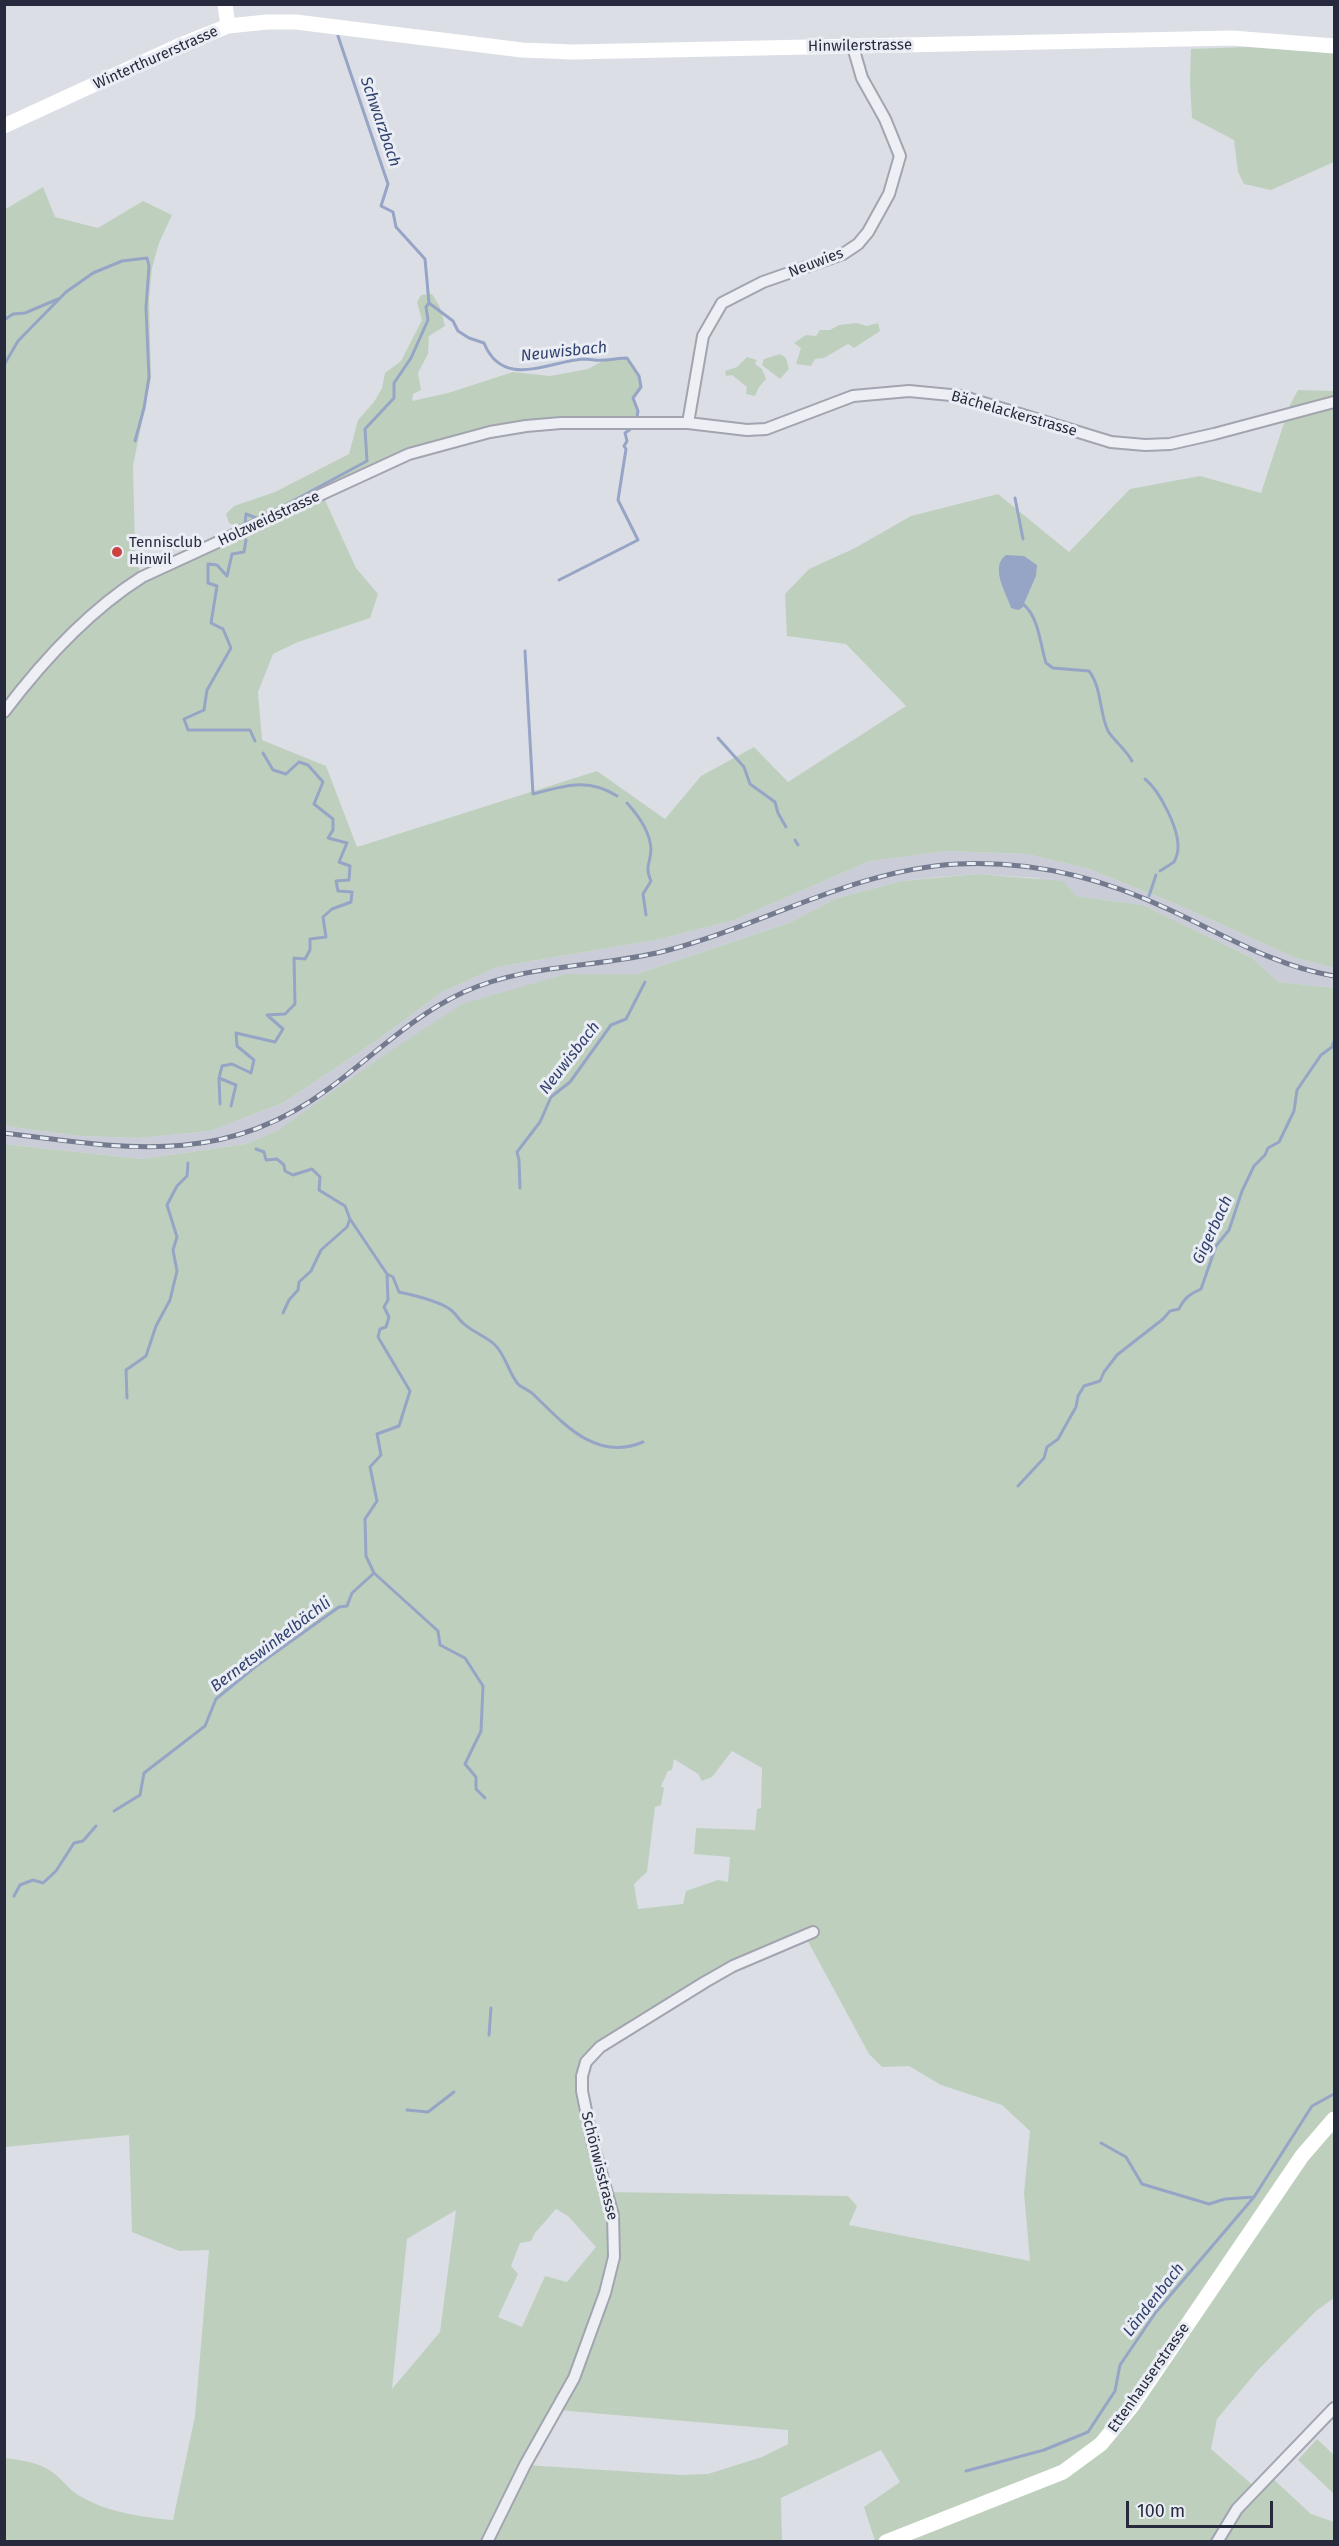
<!DOCTYPE html>
<meta charset="utf-8">
<style>
body{margin:0}
#map{position:relative;width:1339px;height:2546px;overflow:hidden;background:#dcdee6;font-family:"Fira Sans",sans-serif}
canvas{display:block}
.frame{position:absolute;inset:0;border:6px solid #262a3c;pointer-events:none}
.scale{position:absolute;left:1126px;top:2501px;width:147px;height:27px;box-sizing:border-box;border:3px solid #262a3c;border-top:0;padding-left:8px;font-size:18px;line-height:21px;white-space:nowrap;color:#262a3c;-webkit-text-stroke:4px #ebedf4;paint-order:stroke}
</style>
<div id="map">
<canvas width="1339" height="2546"></canvas>
<div class="frame"></div>
<div class="scale">100 m</div>
</div>
<script>
const g = document.querySelector('canvas').getContext('2d');
g.lineJoin = 'round';
function fillPath(path, color) {
  g.fillStyle = color;
  g.fill(path, 'evenodd');
}
function trace(path, color, width, dash) {
  g.strokeStyle = color;
  g.lineWidth = width;
  g.lineCap = dash ? 'butt' : 'round';
  g.setLineDash(dash || []);
  g.stroke(path);
}
function label(font, color, halo, rows, align = 'center') {
  g.font = font + ' "Fira Sans",sans-serif';
  g.lineWidth = 6;
  g.setLineDash([]);
  g.textBaseline = 'middle';
  g.strokeStyle = halo;
  g.fillStyle = color;
  for (const [text, x, y, turn = 0] of rows) {
    g.save();
    g.translate(x, y);
    g.rotate((+turn || 0) * Math.PI / 180);
    g.textAlign = isNaN(turn) ? turn : align;
    if (halo) g.strokeText(text, 0, 0);
    g.fillText(text, 0, 0);
    g.restore();
  }
}
fillPath(new Path2D(`
 M947 851 1027 854 1089 869 1176 904 1296 958 1334 968V988L1279 982 1252 958 1143 905 1076 896 1038 878 978 874 938 877 902 881 837 898 789 923 637 974H566L280 1129 246 1144 142 1159 5 1144V1126L81 1136 138 1138 210 1131 283 1103 376 1041 442 992 497 967 661 939 734 920 870 861Z`), '#cacdd8');
fillPath(new Path2D(`
 M1247 47 1334 53V162L1271 190 1244 184 1238 172 1234 140 1192 118 1190 82 1191 49Z
 M43 187 55 217 98 228 143 201 172 215 159 243 152 268 149 299 151 378 133 466 135 547 137 563 142 577 324 498 356 568 378 594 370 618 298 642 273 654 258 692 262 740 326 766 357 847 597 771 665 819 701 776 754 747 788 782 906 706 846 644 787 636 785 594 809 569 855 548 911 516 998 494 1069 552 1130 489 1200 476 1261 493 1290 405 1298 390 1334 391V968L1296 958 1176 904 1089 869 1027 854 947 851 870 861 734 920 661 939 497 967 442 992 376 1041 283 1103 210 1131 138 1138 81 1136 5 1126 4 210Z
 M432 294 440 307 445 326 429 336 428 354 418 373 421 390 413 394 412 401 448 393 513 372 550 376 588 369 603 361 627 358 639 376 641 387 633 398 638 411 634 423H561L439 445 243 529 229 523 226 514 234 506 275 492 349 454 358 420 374 402 382 388 385 373 401 361 422 320 417 302 421 295Z
 M856 323 867 326 878 323 880 331 854 348 848 344 824 358 815 359 811 366 796 364 801 348 794 343 806 335 816 336 820 330H830L839 325Z
 M780 354 786 358 789 369 780 379 762 365 764 359Z
 M747 357 757 360 755 364 762 369 766 379 759 387 755 396 746 394 747 387 732 375 726 376 725 371 737 367Z
 M978 874 1063 881 1076 896 1143 905 1252 958 1279 982 1334 988V2298L1316 2311 1258 2370 1217 2419 1211 2449 1256 2488 1269 2475 1311 2514 1334 2522V2541H875L864 2507 900 2482 881 2450 781 2498 782 2541H5V2458C24 2461 42 2462 57 2476 64 2482 70 2490 78 2495 106 2512 140 2517 173 2520L195 2416 209 2250 179 2251 132 2232 129 2135 5 2147 4 1144 142 1159 246 1144 280 1129 377 1060 462 1004 566 974H637L789 923 837 898 902 881ZM732 1751 762 1768 761 1808 757 1809 755 1830 696 1828 694 1854 730 1857 728 1882 718 1880 686 1891 683 1904 638 1909 634 1884 647 1872 655 1807 661 1805 664 1788 661 1786 668 1771 672 1770 674 1759 698 1774 702 1781 712 1777ZM805 1936 869 2054 882 2067 909 2066 941 2085 1002 2105 1030 2131 1024 2193 1030 2261 849 2225 857 2206 848 2196 608 2192 582 2076 600 2047 755 1956ZM556 2209 568 2216 596 2247 567 2282 545 2276 522 2327 498 2317 518 2274 511 2266 520 2243 531 2241 535 2233ZM456 2210 440 2332 392 2389 407 2239ZM558 2410 788 2430V2444L762 2457 708 2474 681 2475 526 2465Z
 M1317 2439 1334 2455 1333 2493 1298 2460Z`), '#bed0bd');
fillPath(new Path2D(`
 M1006 555 1024 556 1037 565 1036 576 1022 608 1018 610 1011 608 1010 605C1005 591 990 566 1006 555Z`), '#96a5c6');
trace(new Path2D(`
 M429 303 453 321 458 331 469 338 484 343C503 390 549 361 584 359 591 359 597 361 603 360 611 360 619 358 627 358L639 376 641 387 633 398 638 411 637 417
 M4 320 13 314 25 313 58 299
 M4 365 18 341 66 292 93 273 122 261 147 258 149 266 146 308 149 377 144 408 135 441
 M1015 498 1023 539
 M278 509 367 461 365 429 394 398V383L411 358 428 320 426 307 429 303 425 259 396 227 393 212 381 206 388 184 338 36
 M245 525 246 514 259 519
 M246 540 244 552 232 554 227 576 217 565 208 564V583L217 586 211 623 223 629 231 648 207 690 204 710 184 719 188 730H250L255 741
 M559 580 638 540 618 500 626 449 624 446 627 441 625 433 632 428
 M1023 604C1039 617 1040 644 1046 663L1053 668 1089 671C1102 688 1099 712 1108 731 1114 741 1125 748 1132 761
 M525 651 533 794C564 786 588 777 617 796
 M718 738 744 767 750 784 775 802 778 813 786 827
 M1145 779C1160 791 1179 829 1178 848 1178 852 1176 858 1174 862L1160 871
 M627 803C638 815 650 831 651 849 651 863 644 865 651 881L643 894 646 915
 M795 840 798 845
 M1149 896 1156 875
 M219 1078 220 1104
 M231 1106 236 1085 219 1078 222 1066 232 1064 251 1073 254 1060 237 1046 236 1033 275 1042 283 1029 267 1015 285 1014 295 1004 294 958 305 959 310 950V939L326 937 323 917 332 909 351 902 352 892 338 891 336 881 349 880 350 866 339 862 347 843 328 838 333 830V819L314 804 323 782 308 765 299 762 286 774 273 770 263 753
 M256 1149 264 1152 266 1160 277 1159 284 1165 285 1171 293 1175 312 1169 320 1177 319 1190 345 1206 350 1219 387 1274 388 1300 384 1307 389 1317 386 1327 380 1329 378 1337 410 1391 399 1426 377 1434 381 1455 370 1467 377 1501 365 1519 366 1556 374 1573 438 1631 440 1645 465 1658 483 1686 481 1731 465 1764 476 1777V1789L485 1798
 M520 1188 519 1160 517 1152 540 1122 551 1097 570 1082 611 1025 626 1019 645 982
 M387 1274 393 1277 399 1292C413 1295 441 1302 451 1310 456 1314 459 1320 464 1324 473 1332 485 1336 494 1344 506 1355 508 1372 518 1384 522 1388 529 1390 533 1394 564 1424 596 1462 643 1442
 M283 1313 289 1300 298 1290 299 1282 311 1271 321 1250 347 1227 350 1219
 M127 1398 126 1370 146 1356 156 1326 170 1300 177 1271 173 1250 177 1237 167 1205 177 1186 187 1176 188 1163
 M1018 1486 1044 1458 1047 1447 1058 1439 1076 1407 1078 1396 1084 1386 1100 1381 1104 1372 1117 1355 1163 1319 1170 1311 1179 1309C1184 1298 1190 1294 1201 1289L1216 1246 1229 1230 1242 1191 1254 1166 1265 1155 1268 1148 1279 1142 1294 1111 1297 1090 1321 1055 1332 1047 1334 1041
 M114 1811 140 1795 144 1773 205 1726 216 1699 255 1667 339 1607 347 1606 352 1593 373 1574
 M14 1896 20 1885 33 1880 43 1883 56 1871 74 1843 83 1841 96 1826
 M489 2035 491 2008
 M407 2110 428 2112 454 2092
 M1101 2143 1126 2157 1142 2184 1209 2204 1225 2199 1254 2197
 M966 2471 1044 2450 1088 2432 1115 2391 1120 2365 1156 2312 1254 2197 1312 2106 1334 2094`), '#96a5c6', 3);
const street = new Path2D(`
 M688 423 703 336 722 303 763 282 843 254 858 244 868 232 889 194 900 156 885 119 862 78 853 47
 M4 712C41 663 90 610 142 577L409 454 490 432 526 426 561 423H688L747 430 766 429 853 396 909 391 961 396 1111 442 1145 445 1170 444 1214 434 1334 402
 M487 2542 525 2465 574 2378 605 2293 614 2257 613 2215 592 2140 582 2091V2076L586 2062 600 2047 705 1982 733 1966 813 1932
 M1217 2542 1237 2509 1334 2408`);
trace(street, '#a2a4b0', 14);
trace(street, '#eeeff4', 10);
trace(new Path2D(`
 M225 4 228 26
 M4 126 178 46 228 26 267 22H296L522 50 573 52 1232 38 1334 46
 M886 2542 1063 2472 1101 2444 1132 2406 1302 2156 1334 2119`), '#fff', 15);
const rail = new Path2D(`
 M4 1133C128 1149 224 1167 331 1087 375 1054 414 1015 464 992 529 963 598 968 665 951 764 925 853 870 957 864 1032 860 1103 878 1170 910 1224 935 1275 966 1334 976`);
trace(rail, '#757b8f', 5);
trace(rail, '#ebedf4', 3, [9]);
for (const [x, y, r, color] of [
 [117,552,6,"#cc423f"]
]) {
  const dot = new Path2D();
  dot.arc(x, y, r, 0, 2 * Math.PI);
  g.fillStyle = color;
  g.fill(dot);
  trace(dot, '#ebedf4', 2);
}
label('15px', '#262a3c', '#ebedf4', [
 ["Hinwilerstrasse",860,46,-1],
 ["Winterthurerstrasse",156,58,-24],
 ["Neuwies",816,263,-21],
 ["Bächelackerstrasse",1014,414,16],
 ["Holzweidstrasse",269,519,-25],
 ["Schönwisstrasse",599,2166,76],
 ["Ettenhauserstrasse",1149,2378,-55]
]);
label('15px', '#262a3c', '#ebedf4', [
 ["Tennisclub",129,543],
 ["Hinwil",129,560]
], 'left');
label('italic 16px', '#31426f', '#ebedf4', [
 ["Schwarzbach",380,122,71],
 ["Neuwisbach",564,352,-6],
 ["Neuwisbach",570,1058,-52],
 ["Gigerbach",1213,1230,-65],
 ["Bernetswinkelbächli",271,1645,-37],
 ["Ländenbach",1154,2300,-52]
]);
</script>
